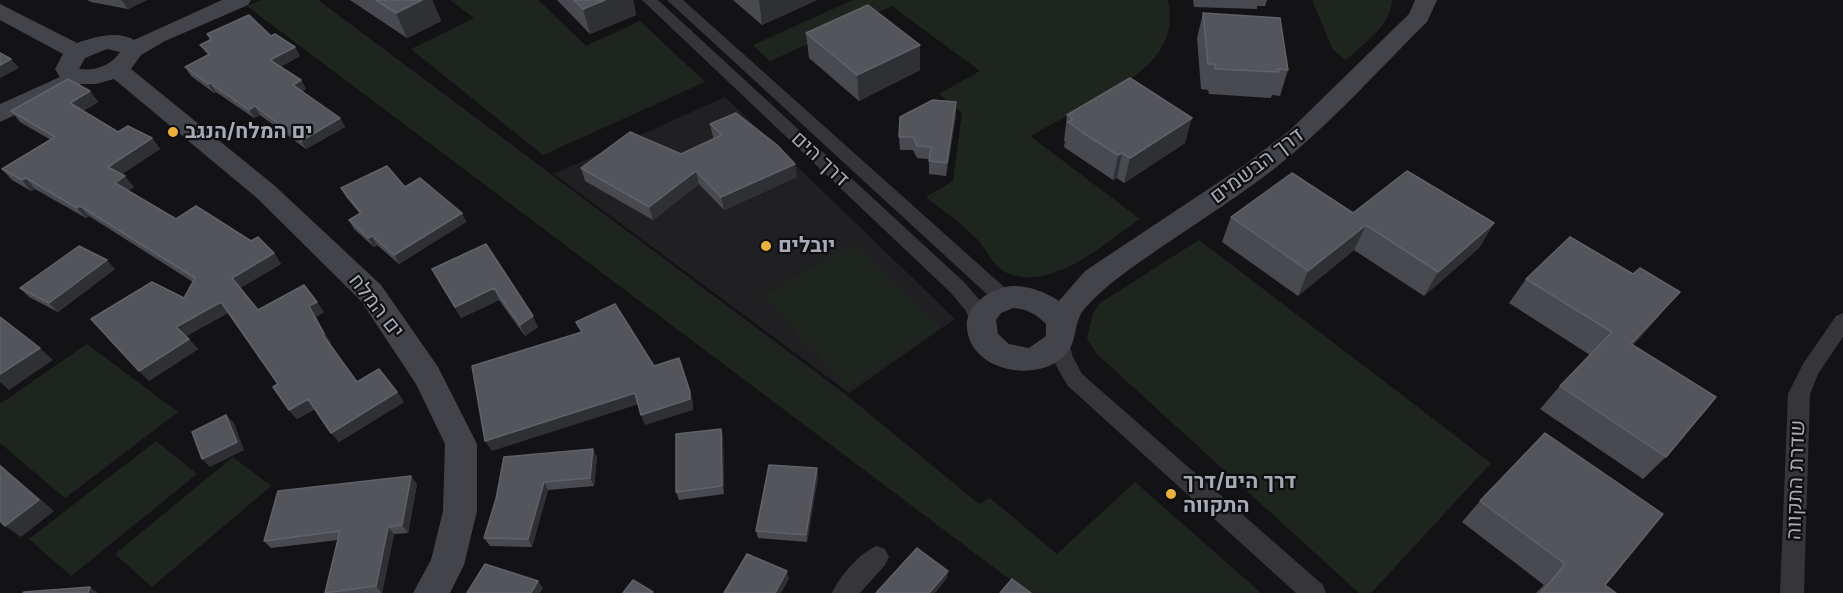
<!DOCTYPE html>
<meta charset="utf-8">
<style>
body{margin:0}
canvas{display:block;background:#131315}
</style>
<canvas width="1843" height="593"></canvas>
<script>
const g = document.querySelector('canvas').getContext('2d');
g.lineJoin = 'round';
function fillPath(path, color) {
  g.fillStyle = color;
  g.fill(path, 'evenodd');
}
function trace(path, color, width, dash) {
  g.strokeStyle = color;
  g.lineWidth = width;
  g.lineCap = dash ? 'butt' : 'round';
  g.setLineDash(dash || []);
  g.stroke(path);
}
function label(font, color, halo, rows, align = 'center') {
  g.font = font + ' Inter,Heebo,sans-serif';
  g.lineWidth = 4.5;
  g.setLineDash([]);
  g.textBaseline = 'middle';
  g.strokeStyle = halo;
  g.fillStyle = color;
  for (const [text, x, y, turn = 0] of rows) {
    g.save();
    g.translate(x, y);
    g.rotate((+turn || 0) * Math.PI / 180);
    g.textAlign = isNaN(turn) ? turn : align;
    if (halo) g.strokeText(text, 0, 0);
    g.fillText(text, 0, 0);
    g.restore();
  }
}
fillPath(new Path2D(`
 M725 97 955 319 849 393 554 174Z`), '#201f22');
fillPath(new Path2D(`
 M261 0H318L845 394 979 504 990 498 1057 554 1135 482 1261 593H1028L247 6Z
 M450 0H538L586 46 640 21 705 82 543 155 411 49 474 18Z
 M853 0H1168C1180 55 1132 80 1091 102 1071 114 1050 125 1030 136L1140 219C1104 243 1051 294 1005 272 992 265 988 251 979 241 963 224 943 211 926 197L953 181 962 113 939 94 980 71 892 6 770 61 753 45Z
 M1312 0H1392C1392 24 1363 44 1346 60L1333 50Z
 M1199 240 1491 463 1371 593H1359L1098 355 1087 339 1093 313 1100 303Z
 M852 244 942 327 850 388 762 296Z
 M87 344 178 412 65 498 0 443V404Z
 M156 441 197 474 71 576 29 539Z
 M233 457 271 486 152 587 115 554Z`), '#1e251f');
fillPath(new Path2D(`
 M642 0H658L965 283 982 303 990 324 987 330 980 332 973 330 966 311 951 293Z
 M667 0H683L1004 287 1017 292 1020 297 1017 302 1010 304 990 297Z
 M1843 313V337L1818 374 1810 394 1804 593H1780L1788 394 1803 364 1836 316Z
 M1059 332 1066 334 1073 357 1082 374 1323 585 1326 593H1296L1068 386C1060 372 1044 350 1052 334Z
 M877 546 885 549 889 557 885 565 860 593H832C839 577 860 552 877 546Z`), '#35353a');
fillPath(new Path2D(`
 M222 0H251L248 5 165 41 141 55 131 69 275 186 381 285 438 367 477 444V511L464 565 450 593H413L431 560 443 511 445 444 416 384 361 301 257 198 114 79 96 84H81L0 122V104L60 77 55 69 63 54 0 20V4L77 43C94 37 118 30 134 40ZM107 49 120 52C111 66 95 71 79 69L85 58Z
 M1415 0H1437L1427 22C1373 75 1323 133 1262 178 1228 203 1192 226 1157 250 1131 268 1107 284 1086 307 1070 324 1081 346 1058 361 1029 381 972 370 967 329 964 305 991 288 1012 286 1027 285 1046 292 1059 301L1085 271 1243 166 1289 131 1409 14ZM1013 308C1027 309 1036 314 1046 324V336L1029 348 1009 344 998 334 996 320 1001 313Z`), '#43444a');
fillPath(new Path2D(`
 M87 0H147L128 9 91 2Z
 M350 0H432L441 21 407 38Z
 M557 0H633L636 15 590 34Z
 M733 0H817L762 25Z
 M1193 0H1267L1265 6H1257V9L1194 7Z
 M1203 13 1288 70 1280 96 1272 95 1271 98 1209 94 1208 90 1201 89 1197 38Z
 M806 33 920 70 859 101 809 58Z
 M207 34 271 36 300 56 280 67 301 80 306 89 302 91 340 118 345 127 306 149 260 115 254 118 216 92 214 93 191 76 185 67 208 55 200 45 210 40Z
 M90 91 98 102 83 111 118 132 152 138 160 149 122 174 134 187 128 191 176 219 251 241 274 253 281 264 240 288 258 310 324 312 316 317 331 344 330 345 357 382 397 392 404 402 339 442 315 409 297 419 289 410 278 384 228 313 186 336 198 349 149 381 184 298 193 282 89 216 86 218 35 189 31 191 12 180 2 169 51 140 20 122 11 111Z
 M956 102V115L946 176 929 174V159L917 158 913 150H900L899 137Z
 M1067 115 1185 143 1124 183 1117 178 1113 180 1064 147 1065 141H1064Z
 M710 124 797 177 724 210 699 184 653 220 585 181 581 168 681 154 715 139 713 137Z
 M405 187 462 213 466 222 399 264 377 245 374 247 354 229 349 220 360 214 346 197 341 188Z
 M1353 213 1494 223 1479 248 1424 296 1354 250 1298 296 1222 242 1231 217Z
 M486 244 538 327 525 336 499 300 461 318 439 281Z
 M115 269 58 312 29 297 20 288Z
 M1526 279 1659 316 1633 345 1666 457 1643 479 1540 409 1560 386 1590 355 1509 303Z
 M721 429 723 437 724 494 679 500 676 492Z
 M597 457 594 486 548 490 532 547 490 546 484 538 496 499Z
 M818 476 807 542 758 538 756 531Z
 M417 484 408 533 394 534 382 593H325L338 540 271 548 264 541Z
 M1480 501 1605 585 1616 593H1536L1544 585 1462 522Z`), '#494a50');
fillPath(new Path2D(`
 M121 0H147L128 9Z
 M422 0H432L441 21 407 38 396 13Z
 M605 0H633L636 15 590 34 583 9Z
 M759 0H817L762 25Z
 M920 45V70L859 101 857 75Z
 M295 47 300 56 276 69 270 60Z
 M11 59 19 68 0 78V65Z
 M301 80 306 89 298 94 293 85Z
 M210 83 216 92 214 93 208 84Z
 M90 91 98 102 79 113 70 103Z
 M956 102V115L946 176 947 163Z
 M255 106 260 115 254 118 249 110Z
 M340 118 345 127 306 149 301 141Z
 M1192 118 1185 143 1124 183 1130 158Z
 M152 138 160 149 117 177 108 167Z
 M1122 153 1117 178 1113 180 1118 155Z
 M795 164 797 177 724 210 721 197Z
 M696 171 699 184 653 220 649 207Z
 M125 176 134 187 123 194 115 183Z
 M26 178 35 189 31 191 22 180Z
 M80 206 89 216 86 218 77 208Z
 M462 213 466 222 399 264 394 255Z
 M1494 223 1479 248 1424 296 1438 272Z
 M1366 225 1354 250 1298 296 1308 271Z
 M372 236 377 245 374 247 368 238Z
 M274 253 281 264 240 288 232 278Z
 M107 260 115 269 58 312 49 303Z
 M494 288 499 300 461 318 455 307Z
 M1680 292 1659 316 1611 368 1631 344Z
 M221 302 229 312 185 337 176 327Z
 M317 302 324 312 316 317 331 344 330 345 323 335 309 306Z
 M533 316 538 327 525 336 520 325Z
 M189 339 198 349 149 381 139 371Z
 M40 348 53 360 9 390 0 382V374Z
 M397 392 404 402 339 442 331 433Z
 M690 392 693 402V410L645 425 641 415Z
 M635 393 639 404 492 451 485 441Z
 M308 399 315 408 297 419 289 410Z
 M226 415 234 423 244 450 210 467 202 459Z
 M721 429 723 437 724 494 722 486Z
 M593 449 597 457 594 486 590 478Z
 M0 464 54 511 21 537 5 526Z
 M817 468 818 476 807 542 806 535Z
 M411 476 417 484 408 533 402 525Z
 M544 482 548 490 532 547 528 539Z
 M388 527 394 534 382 593 376 586Z
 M787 571 789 579 781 593H775Z
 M948 571 947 578 935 593H929Z
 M538 581 543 588 540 593H531Z
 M90 587 98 593H88Z`), '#2f3034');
const building = new Path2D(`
 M376 0H422L396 13Z
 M574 0H605L583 9Z
 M868 5 920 45 857 75 806 33Z
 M1203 13 1280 18 1288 70 1278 69 1279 72 1215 69V64H1208Z
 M249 15 271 36 275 34 295 47 270 60 301 80 293 85 340 118 301 141 255 106 249 110 210 83 208 84 185 67 210 54 200 45 212 39 207 34Z
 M0 53 11 59 0 65Z
 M1130 78 1192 118 1130 158 1122 153 1118 155 1083 133 1068 122 1073 119 1067 115Z
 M68 79 90 91 70 103 118 132 128 126 152 138 108 167 125 176 115 183 176 219 196 206 251 241 258 237 274 253 232 278 258 310 304 285 317 302 309 306 324 334 323 335 357 382 379 369 397 392 331 433 308 399 289 410 273 387 278 384 221 302 176 327 189 339 139 371 91 319 152 282 184 298 195 278 80 206 77 208 26 178 22 180 2 169 55 137 11 111Z
 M933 100 956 102 947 163 929 161 931 147 917 146 913 137H899L900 117Z
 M736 113 777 145 795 164 721 197 696 171 649 207 581 168 630 132 681 154 722 135 710 124Z
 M387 166 405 187 420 178 462 213 394 255 372 236 368 238 349 220 361 213 341 188Z
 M1407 171 1494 223 1438 272 1366 225 1308 271 1231 217 1292 173 1353 213Z
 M1570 237 1633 274 1640 268 1680 292 1631 344 1716 397 1666 457 1560 386 1612 332 1526 279Z
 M486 244 533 316 520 325 494 288 455 307 432 269Z
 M79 246 107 260 49 303 20 288Z
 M615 304 654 366 679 358 690 392V399L641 415 635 393 485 441 472 366 582 332 576 322Z
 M0 317 40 348 0 374Z
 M226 415 237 442 202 459 192 432Z
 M721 429 722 486 676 492V434Z
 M1545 433 1663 514 1605 585 1616 593H1541L1565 564 1480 501Z
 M593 449 590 478 544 482 528 539 484 538 496 499 504 457Z
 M769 465 817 468 806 535 756 531Z
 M0 466 39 500 5 526 0 521Z
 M411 476 402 525 388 527 376 586 325 593 340 531 264 541 278 491Z
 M917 548 948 571 929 593H876Z
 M747 554 787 571 775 593H724Z
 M485 564 538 581 531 593H467Z
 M1012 579 1031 593H1000Z
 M633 580 653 592 652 593H623Z
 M90 587 88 593H23L24 592Z`);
fillPath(building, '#53555b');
trace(building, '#606269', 1.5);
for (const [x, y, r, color] of [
 [173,132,6,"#ebb236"],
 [766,246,6,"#ebb236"],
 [1171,494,6,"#ebb236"]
]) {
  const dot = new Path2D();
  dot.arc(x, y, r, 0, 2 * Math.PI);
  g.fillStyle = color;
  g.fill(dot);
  trace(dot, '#0e0e10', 2);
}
label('bold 21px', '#a6aab5', '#0e0e10', [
 ["ים המלח/הנגב",185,132],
 ["יובלים",778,246],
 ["דרך הים/דרך",1183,482],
 ["התקווה",1183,506]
], 'left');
label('21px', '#a6aab5', '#0e0e10', [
 ["דרך הים",820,159,43],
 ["דרך הבשמים",1257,166,-37],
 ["ים המלח",376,306,52],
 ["שדרת התקווה",1796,480,-88]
]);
</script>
